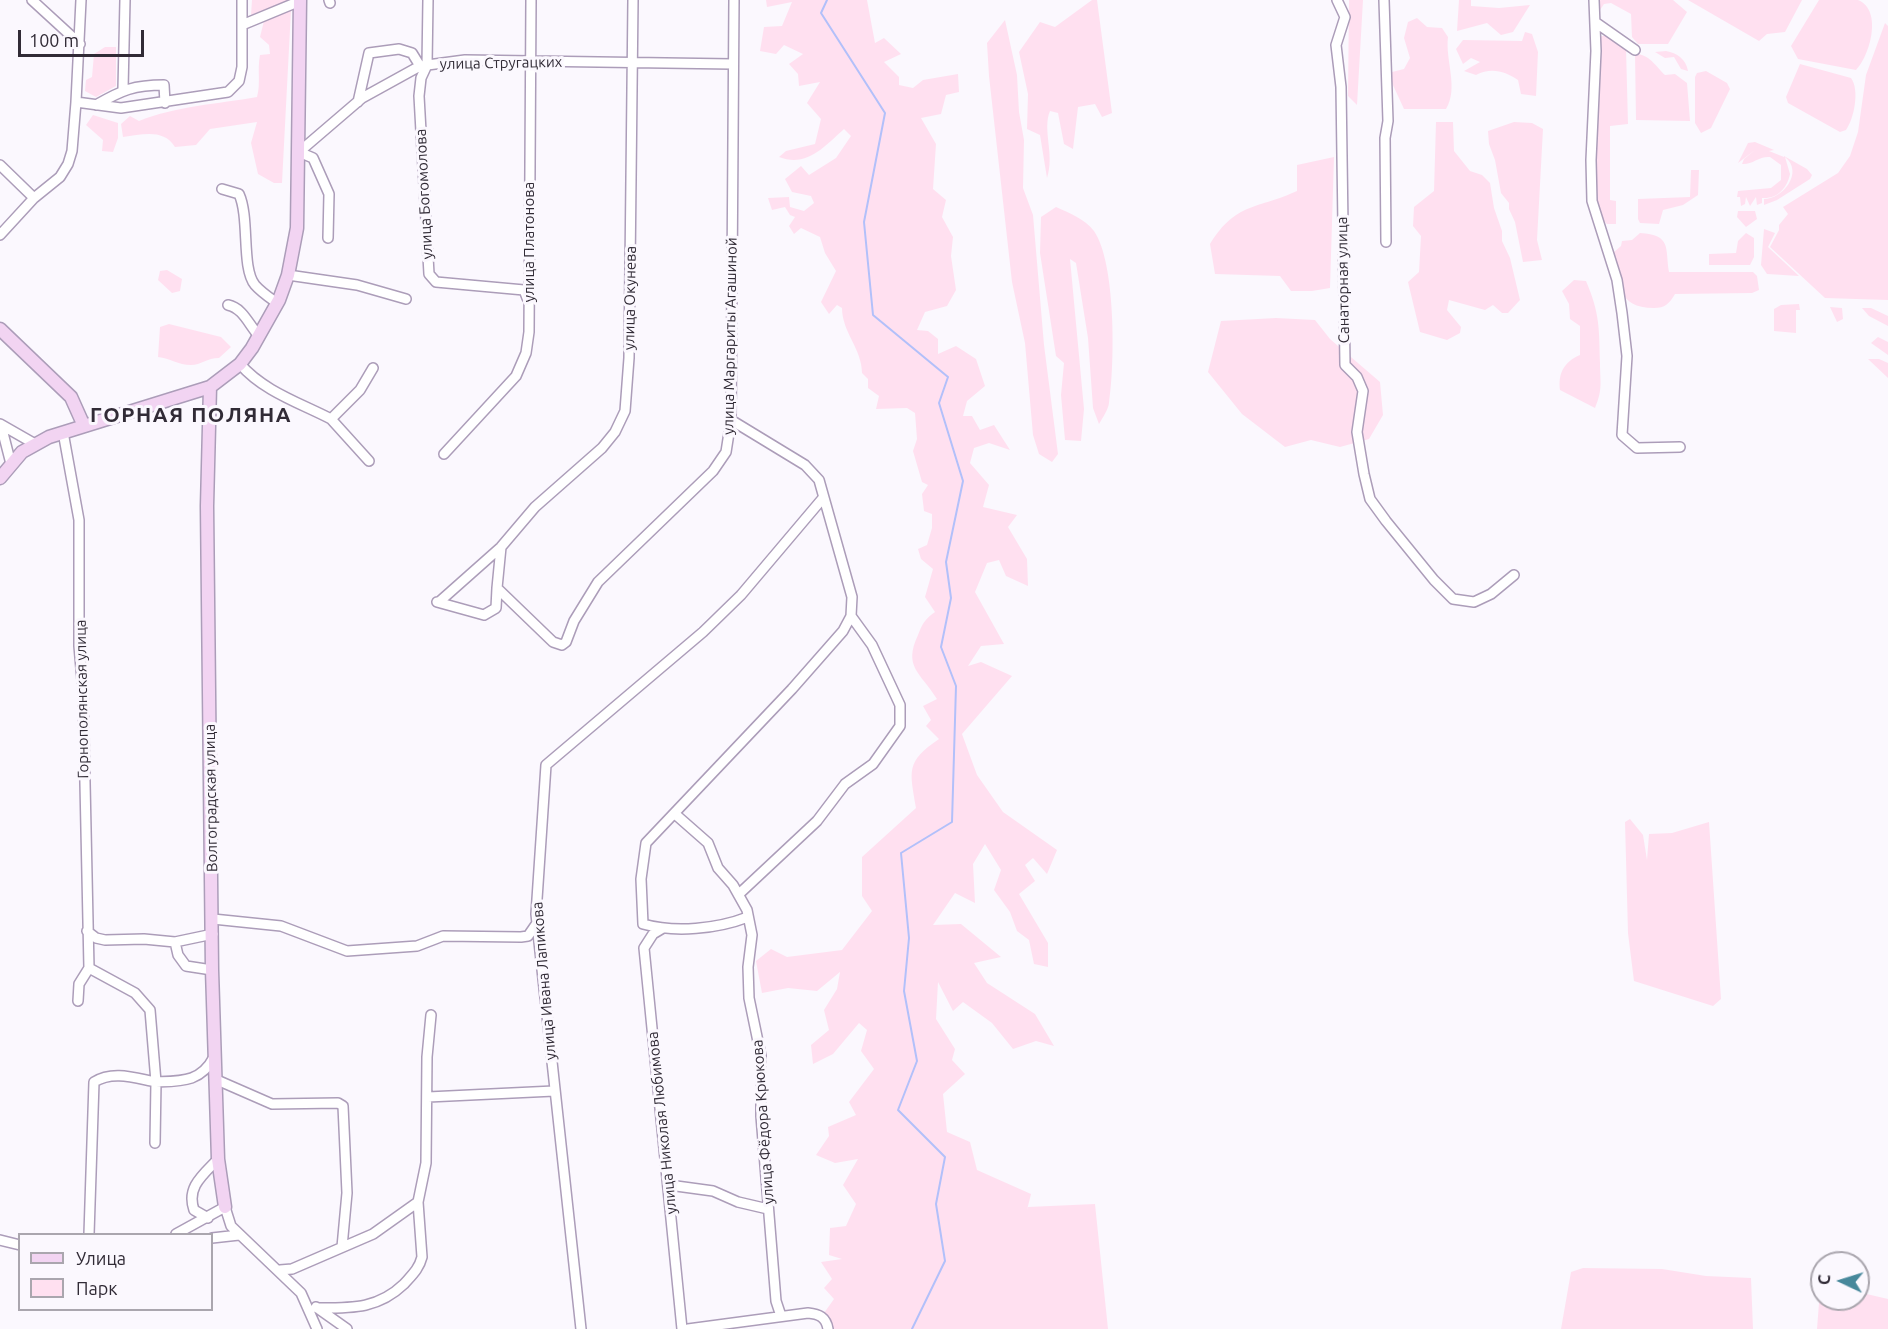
<!DOCTYPE html>
<meta charset="utf-8">
<style>
body{margin:0}
#map{position:relative;width:1888px;height:1329px;overflow:hidden;background:#fbf8fe;font-family:Ubuntu,sans-serif}
canvas{display:block}
.legend{position:absolute;left:18px;top:1233px;width:195px;height:78px;box-sizing:border-box;background:#fbf8fe;border:2px solid #aaa6ae;margin:0;padding:8px 10px;list-style:none;font-size:18px;color:#312b36}
.legend li{display:flex;align-items:center;gap:12px;height:30px}
.legend b{width:30px;border:2px solid #aaa6ae}
.north{position:absolute;left:1810px;top:1251px;width:60px;height:60px;box-sizing:border-box;background:#fbf8fe;border:2px solid #aaa6ae;border-radius:50%;rotate:274deg;font-size:16px;font-weight:700;line-height:24px;text-align:center;color:#312b36}
.north::after{content:'';display:block;margin:auto;width:21px;height:27px;background:#47889b;clip-path:polygon(50% 0,100% 100%,50% 72%,0 100%)}
.scale{position:absolute;left:18px;top:30px;width:126px;height:27px;box-sizing:border-box;border:3px solid #312b36;border-top:0;padding-left:8px;font-size:18px;line-height:21px;white-space:nowrap;color:#312b36;-webkit-text-stroke:4px #fbf8fe;paint-order:stroke}
</style>
<div id="map">
<canvas width="1888" height="1329"></canvas>
<ul class="legend">
<li><b style="height:8px;background:#f2d4f2"></b>Улица</li>
<li><b style="height:16px;background:#ffe0f0"></b>Парк</li>
</ul>
<div class="north">С</div>
<div class="scale">100 m</div>
</div>
<script>
const g = document.querySelector('canvas').getContext('2d');
g.lineJoin = 'round';
function fillPath(path, color) {
  g.fillStyle = color;
  g.fill(path, 'evenodd');
}
function trace(path, color, width, dash) {
  g.strokeStyle = color;
  g.lineWidth = width;
  g.lineCap = dash ? 'butt' : 'round';
  g.setLineDash(dash || []);
  g.stroke(path);
}
function label(font, color, halo, rows, align = 'center') {
  g.font = font + ' Ubuntu,sans-serif';
  g.lineWidth = 6;
  g.setLineDash([]);
  g.textBaseline = 'middle';
  g.strokeStyle = halo;
  g.fillStyle = color;
  for (const [text, x, y, turn = 0] of rows) {
    g.save();
    g.translate(x, y);
    g.rotate((+turn || 0) * Math.PI / 180);
    g.textAlign = isNaN(turn) ? turn : align;
    if (halo) g.strokeText(text, 0, 0);
    g.fillText(text, 0, 0);
    g.restore();
  }
}
fillPath(new Path2D(`
 M252 0H289L251 15Z
 M766 0H867L875 43 884 38 901 54 884 62 899 77V85L913 88 923 80 958 74 959 92 946 95 941 114 921 118 936 144 933 189 946 200 942 217 953 237 951 256 956 290 947 306 925 312 917 330 928 331 938 339V354L956 346 976 359 985 386 967 401 963 416H972L980 430 994 425 1010 450 989 443 974 448 970 463 989 485 983 507 1017 515 1008 527 1027 559 1028 586 1006 576 999 560 987 563 975 592 1004 644 981 646 968 666 981 662 1012 676 962 734 977 775 1003 812 1057 850 1047 874 1033 858 1025 865 1035 881 1019 894 1048 943V967L1034 964 1029 940 1017 931 1010 912 994 890 1001 870 985 844 973 864 975 903 955 893 933 925 961 924 1001 957 974 963 987 983 1035 1014 1054 1046 1036 1041 1013 1049 992 1023 963 1002 953 1011 938 982 936 1019 955 1049 952 1060 965 1074 943 1094 947 1132 970 1142 977 1170 1031 1194 1027 1210 1028 1207 1095 1204 1108 1329H832V1322L824 1313 834 1299 824 1288 832 1279 821 1262 842 1259 829 1255 830 1228 846 1226 856 1204 843 1185 858 1159 835 1163 816 1155 829 1136 828 1127 856 1115 849 1102 874 1069 861 1051 867 1030 859 1023 833 1054 813 1064 811 1045 829 1030 824 1010 837 989 840 972 817 991 788 988 762 993 756 961 771 949 787 957 842 950 872 911 862 896V857L916 808C910 771 905 762 939 739L926 726 931 720 923 706 937 699C920 672 903 667 918 635 922 624 925 619 935 612L925 597 933 569 921 559 918 549 927 545 932 528V514L924 511 922 494 928 485 922 482 913 451 917 439 915 413 907 408 876 409 879 396 868 388V379L862 373C862 349 842 332 842 308L837 305 829 314 821 302 836 271 825 253 820 237 801 228 794 234 789 226 795 217 790 215 785 207 772 210 768 198 789 197 790 207 804 211 814 203 811 196 792 192 785 179 801 166 809 175 836 158 851 136 844 129C825 146 807 168 779 157L786 151 815 144 821 119 807 103 820 82 799 86 798 74 789 64 803 54 784 45 776 54 760 51 764 27 782 26 792 2 767 7Z
 M1092 0H1097L1112 113 1102 117 1095 104 1078 107 1073 149 1064 144 1058 113 1050 111C1042 130 1055 154 1047 178L1040 135 1027 129 1028 94 1019 52 1040 22 1055 27Z
 M1349 0H1363L1357 105 1348 96Z
 M1459 0H1471V6L1499 8 1530 5 1513 32 1501 35 1487 23 1457 31Z
 M1596 0H1673L1687 12 1668 44H1638L1632 37 1631 14 1611 3 1604 4 1600 10 1596 9Z
 M1688 0H1802L1785 32 1767 34 1759 41Z
 M1819 0C1830 0 1848 0 1858 0 1883 10 1870 56 1856 70L1798 59 1791 46Z
 M291 10 282 183H274L258 174 251 143 257 122 210 129 196 145 175 147C163 128 142 135 123 137L121 124 130 116 139 121C176 106 218 104 257 97 261 83 257 70 260 55L270 54 269 45 260 37 264 21Z
 M1417 18 1427 27 1442 28 1448 37C1445 60 1459 88 1446 109H1404L1392 83V72L1404 69 1410 58 1404 38 1408 22Z
 M1005 20 1017 75 1019 112 1024 140 1023 188 1033 215 1044 345 1058 454 1052 462 1039 454 1033 435 1025 343 1012 282 989 76 987 43Z
 M1885 23 1888 26V300L1825 298 1770 247 1779 230V225L1788 214 1783 207 1838 173 1850 156 1858 132 1866 75Z
 M1525 32 1532 34 1538 52 1536 96 1521 94 1518 80C1505 71 1491 67 1476 75L1464 71 1480 62 1471 58 1463 64 1456 49 1463 40 1522 41Z
 M1607 35 1626 48 1628 124 1610 126V200L1616 201V224H1607C1585 205 1597 71 1598 37Z
 M105 47H116V86L96 97 85 91 86 80 92 77 94 54Z
 M1666 51C1677 53 1686 59 1688 71L1681 69 1674 57 1665 58 1655 52Z
 M1635 54C1650 54 1656 67 1665 75L1675 74 1687 83 1690 121 1636 120Z
 M1800 64 1851 78C1860 90 1854 119 1846 130L1840 132 1788 103 1786 97Z
 M1706 71 1727 83 1730 89 1711 128 1701 133 1695 123V77L1697 73Z
 M93 115 118 123V138L113 152 102 151 103 140 86 125Z
 M1436 122H1453L1454 151 1470 171 1482 175 1490 183 1494 208 1502 231V241L1510 258 1520 300 1508 313H1502L1493 305 1485 310 1449 300 1447 310 1461 327 1460 333 1447 340 1420 332 1408 282 1419 272 1421 236 1413 226 1414 207 1434 191Z
 M1514 122 1532 123 1543 129 1537 240 1542 260 1523 262 1515 222 1509 209V203L1501 193 1495 160 1489 144 1488 131Z
 M1755 142 1774 150 1769 151 1784 157V156L1807 169 1812 175 1810 179 1777 200 1764 205V199C1783 199 1804 172 1785 157L1790 174C1787 188 1778 199 1762 198V203L1757 205 1756 197 1750 206 1746 197 1745 204 1741 206 1740 197H1737L1738 191 1771 188 1781 180V165L1770 157C1759 156 1752 165 1742 164L1744 159 1755 150 1738 163 1748 143Z
 M1334 157 1330 288 1312 291H1291L1280 276 1215 274 1210 244C1236 202 1258 209 1297 191V165Z
 M1691 170H1699L1698 195 1683 205 1663 210 1659 224 1640 223 1638 219V199L1690 197Z
 M1056 207C1069 213 1085 219 1094 231 1116 263 1115 364 1109 403 1108 410 1103 417 1099 424L1093 408 1088 338 1076 263 1070 259 1084 409 1081 441 1065 440 1061 395 1064 363 1056 356 1040 253 1041 217Z
 M1738 211H1755L1757 219 1746 227 1737 217Z
 M1764 229 1775 233 1768 247 1799 276 1767 274 1761 265Z
 M1640 233C1672 235 1665 248 1669 272H1753L1757 276 1759 290 1752 293 1675 294C1669 304 1665 308 1654 308 1616 308 1620 283 1614 252L1621 246 1622 241 1632 240Z
 M1746 233 1754 238V257L1750 265H1709V254L1736 253 1738 241Z
 M167 270 182 279 180 291 172 293 158 280 160 271Z
 M1574 280 1586 281C1600 314 1599 328 1600 363 1600 383 1603 389 1595 408L1560 390C1558 373 1564 362 1580 355V326L1570 319 1569 304 1562 291Z
 M1799 304 1800 310H1796V333L1774 331V309L1781 305Z
 M1830 307 1842 308 1843 319 1837 322Z
 M1862 308H1871L1888 316V326L1869 316Z
 M1276 318 1315 320 1330 339 1380 382 1383 415 1369 439 1340 447 1311 440 1285 447 1242 414 1208 372 1221 321Z
 M169 324 221 337 231 347 219 358C207 358 201 365 191 365 178 365 170 358 158 357L160 327Z
 M1878 337 1888 342V355L1871 343Z
 M1868 359H1879L1888 363V378Z
 M1630 819 1643 835 1647 860 1649 834 1672 833 1709 822 1721 999 1713 1006 1634 981 1628 933 1625 822Z
 M1583 1268 1662 1269 1706 1276 1751 1278 1753 1329H1561L1571 1272Z
 M1820 1290H1822V1299H1858V1292L1888 1299V1329H1817Z`), '#ffe0f0');
trace(new Path2D(`
 M827 0 821 13 885 113 864 222 873 315 948 377 939 403 963 481 946 562 951 598 941 647 956 686 952 822 901 853 909 938 904 991 917 1061 898 1110 945 1157 936 1204 945 1261 912 1329`), '#b2c0fa', 2);
const street = new Path2D(`
 M32 0 80 44
 M329 0 330 3
 M428 0 427 65 421 78 419 96 429 274 436 282 524 290 527 298
 M1337 0 1345 17 1336 45 1341 87 1345 365 1357 377 1363 391 1357 432 1364 474 1370 499 1386 521 1434 580 1453 599 1474 602 1491 594 1514 575
 M1384 0 1388 121 1385 138 1386 242
 M1594 0 1596 51 1591 160 1592 201 1617 280 1622 313 1627 356 1622 435 1637 448 1680 447
 M1595 22 1635 50
 M242 25 300 1
 M123 89 125 0
 M76 102 121 108 228 92 239 81 242 67V0
 M358 102 369 53 399 49 412 53 420 66
 M96 105C122 90 134 85 164 85L165 103
 M299 152 362 98 420 66 465 60 732 64
 M299 152 313 158 329 194 328 238
 M0 165 34 198
 M222 189 239 194C250 218 241 268 255 285 261 292 270 298 277 303
 M0 235 34 198 60 177 68 164 72 151 76 102 81 0
 M288 275 357 285 406 299
 M228 305C243 308 249 325 259 336
 M240 364C263 391 300 403 331 419L360 390 373 368
 M331 419 369 461
 M731 420 805 465 819 480 852 597 851 616 843 631 792 689 646 843 641 879 643 924C675 933 717 929 748 917
 M0 424 35 444
 M1 425 11 464
 M63 432 79 520V646L83 691 89 968
 M444 454 516 376 526 353 529 332 531 0
 M501 547 497 588 553 642 562 645 566 642 574 621 598 582 713 471 726 452 731 420 734 0
 M437 602 484 615 496 608 497 588
 M439 602 501 547 535 507 602 448 615 432 625 411 629 358 633 0
 M675 814 708 843 718 868 733 885 747 910 752 935 748 967 749 998 761 1056V1116L776 1301 781 1316
 M739 894 817 821 845 784 873 764 900 726V705L872 645 851 616
 M213 919 281 926 347 951 417 946 443 936 521 937 528 936 537 923
 M663 928 653 934 644 948 682 1329
 M87 931 96 938 105 940 144 939 175 942 213 934
 M175 942 178 955 186 966 212 970
 M78 1001 79 984 89 968 135 993 150 1010 156 1082C182 1081 201 1082 214 1057
 M217 1080 272 1104 338 1103 343 1106 347 1193 342 1247
 M428 1097 554 1091
 M669 1185 713 1191 738 1202 768 1209
 M208 1218 194 1210C186 1187 203 1175 218 1159
 M89 1234 94 1082C113 1070 135 1078 156 1082L155 1143
 M176 1234 225 1207 231 1226 301 1293 317 1329
 M212 1238 239 1235
 M0 1240 20 1245
 M280 1270 292 1269 373 1234 418 1202
 M316 1307 347 1329
 M317 1308C352 1308 378 1309 404 1284 412 1275 419 1269 422 1257L418 1202 426 1163 427 1057 431 1015
 M581 1329 536 914 546 765 703 632 741 595 823 498
 M688 1329 808 1313C819 1314 826 1317 828 1329`);
const secondary = new Path2D(`
 M0 329 71 397 84 426
 M210 387 207 506 212 970 218 1159 225 1207
 M0 478 22 452 49 437 210 387 240 364 252 348 279 300 288 275 297 228 300 0`);
trace(street, '#ac9db9', 12);
trace(secondary, '#ac9db9', 15);
trace(street, '#fff', 9);
trace(secondary, '#f2d4f2', 12);
label('15px', '#312b36', '#fbf8fe', [
 ["улица Стругацких",501,63,-1],
 ["улица Богомолова",424,194,-93],
 ["улица Платонова",529,242,-90],
 ["Санаторная улица",1343,280,-91],
 ["улица Окунева",630,298,-89],
 ["улица Маргариты Агашиной",730,336,-89],
 ["Горнополянская улица",82,699,-91],
 ["Волгоградская улица",211,798,-91],
 ["улица Ивана Лапикова",544,981,-95],
 ["улица Фёдора Крюкова",763,1122,-94],
 ["улица Николая Любимова",662,1123,-96]
]);
g.letterSpacing = '1.5px';
label('bold 21px', '#312b36', '#fbf8fe', [
 ["ГОРНАЯ ПОЛЯНА",191,415]
]);
g.letterSpacing = '0px';
</script>
